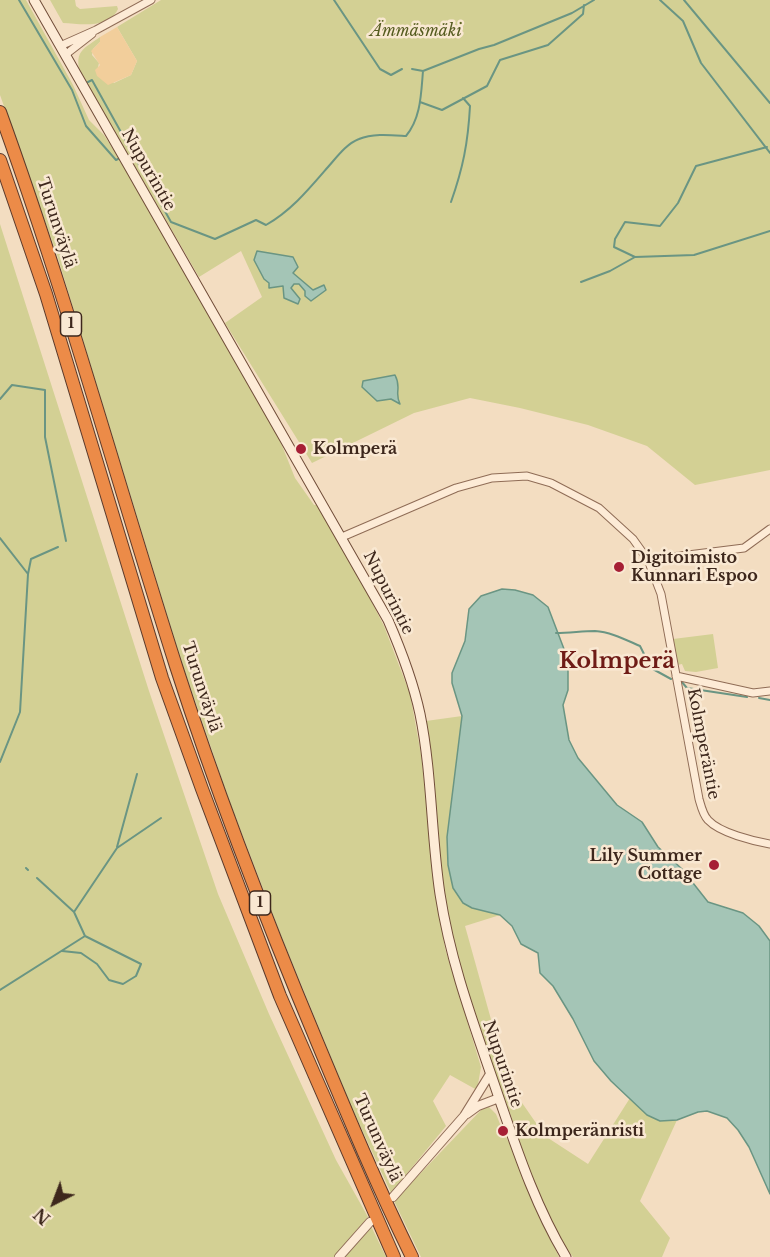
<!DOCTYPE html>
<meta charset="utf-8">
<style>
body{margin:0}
#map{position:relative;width:770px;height:1257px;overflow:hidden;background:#f3ddc1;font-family:"Libre Baskerville",serif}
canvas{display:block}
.north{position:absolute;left:24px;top:1173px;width:60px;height:60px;-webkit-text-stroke:4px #f9e8d2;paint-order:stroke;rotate:222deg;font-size:16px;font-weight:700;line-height:24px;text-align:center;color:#3d271c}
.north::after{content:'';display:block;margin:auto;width:21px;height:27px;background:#3d271c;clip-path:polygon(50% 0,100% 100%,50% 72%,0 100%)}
</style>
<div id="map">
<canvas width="770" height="1257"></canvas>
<div class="north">N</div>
</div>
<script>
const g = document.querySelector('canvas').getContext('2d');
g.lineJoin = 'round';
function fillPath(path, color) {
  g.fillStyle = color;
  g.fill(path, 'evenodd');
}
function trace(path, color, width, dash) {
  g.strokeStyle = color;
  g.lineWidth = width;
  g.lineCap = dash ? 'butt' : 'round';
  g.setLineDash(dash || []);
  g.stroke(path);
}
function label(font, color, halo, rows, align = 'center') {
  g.font = font + ' "Libre Baskerville",serif';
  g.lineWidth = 5;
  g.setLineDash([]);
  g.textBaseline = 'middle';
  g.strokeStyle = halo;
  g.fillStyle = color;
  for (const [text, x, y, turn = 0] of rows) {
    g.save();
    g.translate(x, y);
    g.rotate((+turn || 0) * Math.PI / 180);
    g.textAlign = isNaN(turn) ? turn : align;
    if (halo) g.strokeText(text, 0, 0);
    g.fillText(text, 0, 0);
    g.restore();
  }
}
fillPath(new Path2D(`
 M0 0H26L73 85 89 120 104 135 115 152 275 428 295 478 314 505H317L346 551 384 626 410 694 421 754 438 904 445 948 481 1067 477 1090 450 1075 433 1101 446 1126 391 1193 351 1106 280 933 229 800 179 654 56 252 0 95Z
 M50 0H75L76 6 80 9 117 6 118 9C109 29 81 24 63 23Z
 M161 0H770V470L695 485 647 446 588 425 520 408 470 398 414 413 312 463 225 323 262 297 241 251 199 277 80 72C74 51 85 48 100 37V42L93 49 92 55 99 63 98 67 114 83 131 75 137 61 117 27Z
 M0 224 149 691 218 894 269 1014 336 1160 368 1217 334 1257H0Z
 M713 634 718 668 696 672 685 671 682 664 677 665 673 639Z
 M462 716 447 837 448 865 491 912 500 915 465 926 509 1084 545 1136 588 1164 630 1098C647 1115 652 1121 677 1120L640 1201 670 1238 662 1257H573C570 1252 565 1248 562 1243 539 1208 525 1156 511 1116 489 1055 464 994 451 930 437 861 437 790 426 721Z
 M489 1107 496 1114 504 1134 514 1150 528 1190 559 1257H421L394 1201 483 1108Z
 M371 1226 386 1257H345Z`), '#d3d094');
fillPath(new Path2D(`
 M117 27 137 61 131 75 108 85 97 76 95 70 100 65 91 51 100 42V37Z`), '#f2ce9b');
const water = new Path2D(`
 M257 251 293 257 298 267 293 273 313 290 324 285 326 290 311 301 305 296V291L299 284H294L291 288 300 299 298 304 284 298 283 286 269 288V283L264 279 254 260Z
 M395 375C402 388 394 393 400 404L391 399 377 401 362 387 363 381Z
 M502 589 515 590 533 595 548 607 564 649 568 671V690L563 705 569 740 578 758 617 805 642 822 658 847 682 869 708 902 743 913 759 926 770 941V1194L749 1147 738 1130 727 1118 707 1111 698 1112 677 1120 660 1121 647 1115 611 1081 594 1061 573 1019 553 986 540 973 538 953 521 944 512 926 500 915 472 908 463 903 453 888 448 865 447 837 462 716 452 683V673L465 641 469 609 481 596Z`);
fillPath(water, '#a4c5b6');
trace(water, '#6a9583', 1.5);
trace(new Path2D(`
 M19 0 72 90 86 126 116 160 118 159
 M334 0 380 69 391 75 402 69
 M660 0 683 21 701 63 770 153
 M684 0 770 103
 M412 69 423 71 479 49 494 45 572 13 594 0
 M88 82 92 80 171 222 215 239 256 220 266 225C291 211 309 189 328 167 337 157 346 144 359 139 373 133 391 135 406 136 421 118 421 94 423 71
 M420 102 442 110 487 86 500 60 548 45 583 14 584 5
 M451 202C463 168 468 143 470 106L463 98
 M635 257 614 247 615 239 625 222 660 226 678 203 696 166 767 147
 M581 282 610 271 635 257 694 255 770 231
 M0 399 12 385 45 390V437L66 541
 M0 538 28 574 20 712 0 762
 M28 574 31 559 58 547
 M556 633C570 633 582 631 595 631 611 632 626 640 640 646L651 668 671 679
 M681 681 687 688 747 697
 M759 698 770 700
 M117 847 137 774
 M26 868 28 870
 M37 878 74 912 85 936
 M74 912 117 848 161 818
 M0 990 85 936 141 964 136 976 123 984 109 980 97 964 81 953 62 951`), '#6a9583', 2);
const minor = new Path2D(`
 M60 46 96 30 151 0
 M65 55 92 34
 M342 537 456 488 492 478 527 476 551 483 599 508 633 539 648 560 661 594 699 799C701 806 703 815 708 820 720 833 753 841 770 844
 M648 560 744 548 770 529
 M676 676 753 693 770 691`);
const tertiary = new Path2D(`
 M467 1114 478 1106 499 1098
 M393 1197 464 1116 490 1074
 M339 1257 370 1222`);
const secondary = new Path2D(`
 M34 0 388 620C401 650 413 681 420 714 432 773 431 834 440 894 451 966 476 1030 499 1098 518 1153 536 1207 566 1257`);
const motorway = new Path2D(`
 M0 112C66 294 117 481 176 666 217 794 266 920 318 1044 348 1116 378 1188 412 1257
 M0 160 46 294 162 678 202 789 280 996 394 1257`);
trace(minor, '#8f6c56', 9);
trace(tertiary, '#8f6c56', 10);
trace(secondary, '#714d39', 11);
trace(motorway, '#5c3a2b', 14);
trace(minor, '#fdebd6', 7);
trace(tertiary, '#fdebd6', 8);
trace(secondary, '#fdebd6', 9);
trace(motorway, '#ec8b48', 12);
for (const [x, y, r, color] of [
 [301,449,6,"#a61f35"],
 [619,567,6,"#a61f35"],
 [714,865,6,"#a61f35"],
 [503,1131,6,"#a61f35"]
]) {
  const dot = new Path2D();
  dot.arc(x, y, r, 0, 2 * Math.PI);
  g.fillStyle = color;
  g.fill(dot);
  trace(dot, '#f9e8d2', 2);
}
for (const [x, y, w] of [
 [71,324,21],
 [260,903,21]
]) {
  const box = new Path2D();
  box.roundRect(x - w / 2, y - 12, w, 24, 4.5);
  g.fillStyle = '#f9e8d2';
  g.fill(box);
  trace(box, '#3d271c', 1.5);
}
label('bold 15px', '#3d271c', null, [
 ["1",71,324],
 ["1",260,903]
]);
label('italic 16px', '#565c20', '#f9e8d2', [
 ["Ämmäsmäki",416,31]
]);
label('16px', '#3d271c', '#f9e8d2', [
 ["Nupurintie",148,170,60],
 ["Turunväylä",56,223,72],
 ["Nupurintie",388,593,63],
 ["Turunväylä",201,687,72],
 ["Kolmperäntie",703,744,79],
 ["Nupurintie",502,1064,71],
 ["Turunväylä",377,1138,66]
]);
label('bold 16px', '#3d271c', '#f9e8d2', [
 ["Kolmperä",313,449],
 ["Digitoimisto",631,558],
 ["Kunnari Espoo",631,576],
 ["Lily Summer",702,856,"right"],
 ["Cottage",702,874,"right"],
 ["Kolmperänristi",515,1131]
], 'left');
label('bold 22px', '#6f1b16', '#f9e8d2', [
 ["Kolmperä",617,662]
]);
</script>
